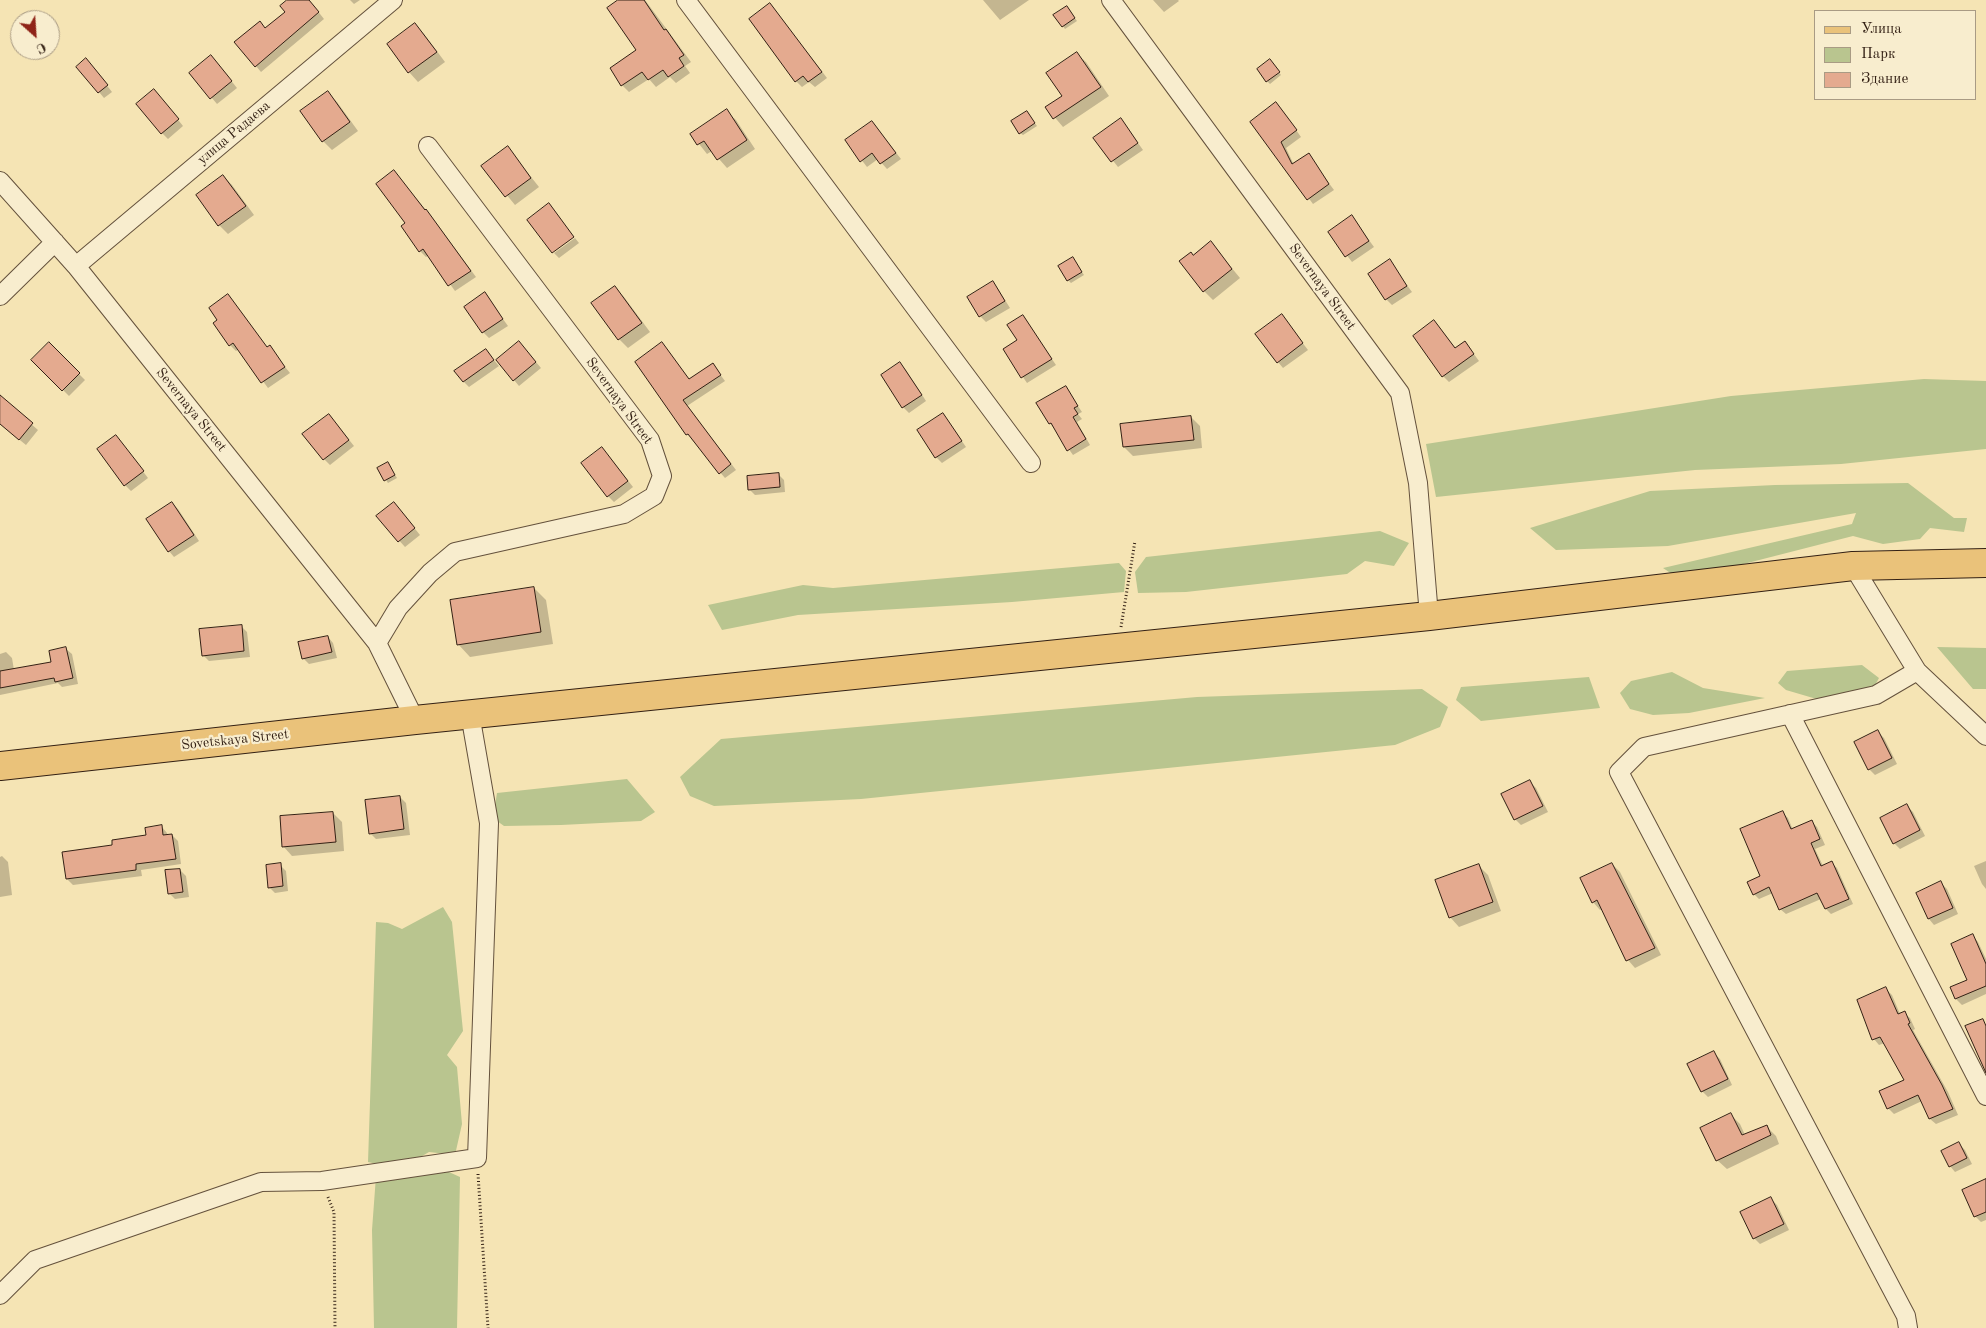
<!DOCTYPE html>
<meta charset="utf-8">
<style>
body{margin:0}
#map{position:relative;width:1986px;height:1328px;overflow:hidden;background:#f5e4b4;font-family:"Old Standard TT",serif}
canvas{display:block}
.legend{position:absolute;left:1814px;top:10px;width:162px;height:90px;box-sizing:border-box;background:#f8edce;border:1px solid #a99b84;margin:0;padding:6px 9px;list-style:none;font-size:15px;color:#332014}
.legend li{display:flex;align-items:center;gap:10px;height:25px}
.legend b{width:25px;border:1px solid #a99b84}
.north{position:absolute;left:10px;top:10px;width:50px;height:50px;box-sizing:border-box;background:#f8edce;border:1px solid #a99b84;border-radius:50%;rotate:154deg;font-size:14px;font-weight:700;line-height:20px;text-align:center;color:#332014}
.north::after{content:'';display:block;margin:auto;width:18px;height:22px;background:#8f2418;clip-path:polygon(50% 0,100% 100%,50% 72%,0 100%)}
</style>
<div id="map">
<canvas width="1986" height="1328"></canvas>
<ul class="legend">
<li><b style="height:6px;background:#eac27a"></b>Улица</li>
<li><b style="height:14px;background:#b9c58f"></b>Парк</li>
<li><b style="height:14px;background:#e4aa8f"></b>Здание</li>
</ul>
<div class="north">С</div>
</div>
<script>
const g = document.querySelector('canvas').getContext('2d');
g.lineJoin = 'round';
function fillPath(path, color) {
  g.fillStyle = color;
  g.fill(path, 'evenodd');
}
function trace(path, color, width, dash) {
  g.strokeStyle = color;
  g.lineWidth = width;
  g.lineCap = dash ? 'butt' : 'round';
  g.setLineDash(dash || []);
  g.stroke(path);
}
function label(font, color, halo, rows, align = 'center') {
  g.font = font + ' "Old Standard TT",serif';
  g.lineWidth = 4.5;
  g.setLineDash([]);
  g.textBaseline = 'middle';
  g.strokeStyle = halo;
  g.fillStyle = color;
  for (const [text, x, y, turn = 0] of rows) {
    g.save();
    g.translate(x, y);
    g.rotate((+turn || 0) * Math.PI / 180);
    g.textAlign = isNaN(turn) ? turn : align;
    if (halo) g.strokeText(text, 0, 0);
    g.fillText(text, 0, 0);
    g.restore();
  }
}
fillPath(new Path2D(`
 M1924 379 1986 381V449L1841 464 1695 470 1436 497 1426 444 1731 396Z
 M1908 483 1954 518H1967L1964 532 1930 528 1920 539 1883 544 1853 536 1681 580 1663 568 1852 524 1856 513 1668 546 1556 550 1530 528 1650 491 1775 485Z
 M1380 531 1409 543 1394 566 1365 561 1347 574 1186 592 1138 593 1135 572 1146 557Z
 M1119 563 1126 571 1124 592 1012 602 798 615 722 630 708 605 803 585 833 588Z
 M1937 647 1986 648V689H1973Z
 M1862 665 1879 678 1873 689 1820 700 1786 690 1778 683 1787 671Z
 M1672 672 1703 688 1765 698 1689 713 1653 715 1630 709 1620 693 1631 681Z
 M1589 677 1600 708 1481 721 1456 700 1461 687Z
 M1422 689 1448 707 1440 727 1395 745 861 799 714 806 690 796 680 777 721 739 1197 697Z
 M627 779 655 812 641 821 561 825 504 826 493 818 497 793Z
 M443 907 452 922 463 1031 447 1055 457 1067 462 1124 455 1155 429 1152 400 1169 368 1162 376 922 388 923 402 929Z
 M431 1164 460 1177 457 1328H374L372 1230 376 1176 410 1177Z`), '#b9c58f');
fillPath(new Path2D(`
 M289 0H309L324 19 261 72 256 66 266 29 287 12Z
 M350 0H360L354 4Z
 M621 0H645L691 62 685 66 690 73 676 83 670 77 656 87 649 79 629 92 622 85 638 50Z
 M983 0H1029L1000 20Z
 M1153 0H1178L1179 1 1164 12Z
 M770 4 827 78 815 87 809 82 802 87 796 81 750 19Z
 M1069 10 1077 21 1065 29 1063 26Z
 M415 25 424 34 445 62 418 82 409 72 388 44Z
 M1077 54 1086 62 1109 96 1063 127 1046 107 1064 96Z
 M217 63 237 88 217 104 191 73Z
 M1272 63 1281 75 1270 84 1267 81Z
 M92 66 112 92 104 98 99 92Z
 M328 93 337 102 358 131 332 150 323 141 302 112Z
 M160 97 183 126 168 139 162 133Z
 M1282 110 1301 137 1286 148 1294 165 1308 155 1334 190 1313 204 1252 122Z
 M726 111 736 120 755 149 727 168 712 151 707 154 692 135Z
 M1029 115 1037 126 1023 135 1020 133Z
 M872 122 901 159 887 169 878 159 867 167 847 141Z
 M1126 126 1143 150 1118 167 1095 138Z
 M508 148 539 187 515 205 483 166Z
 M394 172 431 216 476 277 455 291 429 255 426 257 420 251 407 223Z
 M223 176 232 185 254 215 228 234 219 225Z
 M1352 217 1374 247 1352 262 1329 232Z
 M575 238 579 243 559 258 554 253Z
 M1211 243 1240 278 1213 300 1204 291 1194 256Z
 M1073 259 1084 275 1071 283 1068 280Z
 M1389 261 1412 292 1392 305 1386 299Z
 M992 283 998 289 1010 308 986 322 980 316Z
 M615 288 624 297 650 332 628 348 619 339Z
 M485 294 508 326 489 338 483 332Z
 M1282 316 1308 350 1283 368 1278 362Z
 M1023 317 1056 365 1027 383 1004 349 1019 341Z
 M214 324 268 348 269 347 290 373 268 388 239 349 236 351 230 345Z
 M1439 327 1456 349 1465 342 1479 361 1449 382 1443 376Z
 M49 344 85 380 69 396 33 360Z
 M662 344 690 380 713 365 725 381 687 406 736 470 725 478 687 434Z
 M525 349 541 368 519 386 514 380Z
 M485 350 499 366 469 387 464 382Z
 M900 364 906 370 926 401 909 413 903 407Z
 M1065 387 1082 412 1078 414 1082 419 1077 422 1090 445 1073 455 1050 423Z
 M0 397 38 430 26 445 0 424Z
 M943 414 966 447 942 463 936 457Z
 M1191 417 1200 426 1202 448 1133 456 1124 447Z
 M334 421 354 446 330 465 324 459Z
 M116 436 148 478 131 491 125 485Z
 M608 455 633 487 614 502 608 496Z
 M388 463 397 478 388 483 378 468Z
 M778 474 784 480 785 492 755 495 749 489Z
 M172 503 178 509 199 541 174 557 169 551Z
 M400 510 420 535 405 547 378 517Z
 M534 588 546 600 553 644 470 657 458 644Z
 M241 626 247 632 250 657 209 661 203 655Z
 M328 637 333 643 337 658 309 664 303 658Z
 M66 649 72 654 78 684 62 687 58 683 0 695V654L6 652 12 658 14 670 52 663Z
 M1878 732 1884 738 1897 764 1875 775 1869 769Z
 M1530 782 1536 788 1548 812 1521 825 1515 819Z
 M400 797 406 803 410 835 376 839 370 833Z
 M1907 806 1913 812 1925 836 1900 849 1894 843Z
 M333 813 342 822 344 851 292 856 283 846Z
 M1783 813 1788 818 1793 830 1812 822 1817 827 1825 845 1815 849 1823 866 1832 863 1837 868 1853 904 1831 914 1826 909 1821 899 1786 914 1780 909 1773 893 1759 899 1754 894 1762 877Z
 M162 827 167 833 168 836 172 835 178 841 181 864 141 870 142 876 73 885 67 879 114 846 147 836Z
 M2 856 8 862 12 895 0 897V857Z
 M1986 861V889L1982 884 1974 866Z
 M1612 864 1620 872 1661 955 1635 968 1628 960 1603 909 1600 910 1593 902Z
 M280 865 286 871 288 891 275 893 269 887Z
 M1479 866 1488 875 1501 911 1459 927 1450 917Z
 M180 870 186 876 189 897 175 899 169 893Z
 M1941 883 1947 889 1958 914 1934 925 1929 919Z
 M1973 936 1978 942 1986 959V994L1962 1005 1956 999 1952 988 1968 980Z
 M1886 989 1892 995 1900 1014 1904 1013 1910 1018 1915 1029 1913 1030 1948 1092 1958 1115 1936 1124 1930 1119 1922 1101 1894 1114 1888 1108 1906 1080 1885 1043 1879 1045 1874 1039 1858 1001Z
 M1714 1053 1720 1059 1732 1085 1708 1097 1702 1091Z
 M1731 1115 1740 1124 1745 1135 1767 1127 1776 1136 1779 1144 1727 1169 1717 1160 1702 1128Z
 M1959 1144 1965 1150 1972 1164 1955 1172 1950 1166Z
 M1986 1181V1220L1981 1222 1975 1216Z
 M1771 1199 1777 1205 1789 1230 1760 1244 1754 1238Z`), '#0003');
const building = new Path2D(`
 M287 0H309L319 12 255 67 234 42 260 21 265 28 285 12 280 6Z
 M618 0H644L664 30 666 29 684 55 679 58 684 66 668 77 663 70 648 80 642 72 621 86 610 68 636 50 607 8Z
 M770 3 822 72 808 82 803 76 795 82 749 19Z
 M1067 6 1075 18 1062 27 1053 15Z
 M415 23 437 52 408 73 387 44Z
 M1077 52 1101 87 1053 119 1045 107 1062 96 1046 73Z
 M211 55 232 81 210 99 189 73Z
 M86 58 108 85 98 93 76 67Z
 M1270 59 1280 72 1266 82 1257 69Z
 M154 89 179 119 161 134 136 104Z
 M328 91 350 122 322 142 300 111Z
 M1276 102 1297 130 1281 142 1292 164 1309 153 1329 184 1307 200 1250 122Z
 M727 109 747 140 717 160 704 141 697 145 690 134Z
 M1027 111 1035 123 1019 134 1011 121Z
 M1121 118 1138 143 1111 162 1093 138Z
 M872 121 896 153 880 164 872 153 860 162 845 140Z
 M508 146 531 178 505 197 481 166Z
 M394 170 425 210 426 209 471 271 448 286 423 249 419 252 401 226 405 223 376 184Z
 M223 175 246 206 218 226 196 195Z
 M549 203 574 237 552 253 527 220Z
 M1352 215 1369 241 1345 257 1328 232Z
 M1211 241 1232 269 1203 292 1179 261 1191 252 1193 255Z
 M1073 257 1082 272 1067 281 1058 266Z
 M1390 259 1407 286 1385 300 1368 274Z
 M993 281 1005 301 979 317 967 297Z
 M615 286 642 323 618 340 591 303Z
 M485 292 503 319 482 333 464 307Z
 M228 294 267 347 270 345 285 367 261 383 233 343 229 346 213 323 217 320 209 308Z
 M1282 314 1303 343 1277 363 1255 334Z
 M1023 315 1052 359 1021 378 1003 349 1017 340 1007 325Z
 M1434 320 1455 348 1465 341 1474 354 1442 377 1413 336Z
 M519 341 536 362 513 381 496 360Z
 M49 342 80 373 62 391 31 360Z
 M662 342 689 379 713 363 721 375 683 400 731 464 719 474 688 434 686 435 635 362Z
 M486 349 494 360 463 382 454 371Z
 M900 362 922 395 902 408 881 375Z
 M1066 386 1078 406 1074 408 1078 414 1073 417 1086 439 1067 451 1051 423 1049 424 1036 403Z
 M0 395 33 423 19 440 0 424Z
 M943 413 962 441 935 458 917 430Z
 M329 414 349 440 323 460 302 434Z
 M1191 416 1194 440 1123 447 1120 424Z
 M116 435 144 471 124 486 97 449Z
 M602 447 628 481 607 497 581 463Z
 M388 462 395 475 384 481 377 468Z
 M779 473 780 487 748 490 747 476Z
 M172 502 194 535 168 552 146 519Z
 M394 502 415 528 398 542 376 516Z
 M534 587 541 632 457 645 450 600Z
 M242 625 244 651 202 656 199 629Z
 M328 636 332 652 302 659 298 642Z
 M66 647 73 678 55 682 54 678 0 688V671L51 662 49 651Z
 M1878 730 1892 758 1868 770 1854 742Z
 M1530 780 1543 806 1514 820 1501 794Z
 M400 796 404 829 369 834 365 800Z
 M1907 804 1920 830 1893 844 1880 818Z
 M1783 811 1791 829 1812 820 1820 839 1811 843 1821 866 1832 861 1849 899 1825 909 1817 893 1779 910 1769 887 1753 895 1747 882 1760 876 1740 829Z
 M333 812 336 842 282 847 280 816Z
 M162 825 163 835 172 834 176 859 136 864V870L66 879 62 852 112 845V840L146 835 145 828Z
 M281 863 283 886 268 888 266 865Z
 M1612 863 1655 948 1626 961 1597 900 1592 903 1580 878Z
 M1479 864 1493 902 1449 918 1435 880Z
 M180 869 183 892 168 894 165 870Z
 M1941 881 1953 908 1928 919 1916 893Z
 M1973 934 1986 964V986L1955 999 1950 987 1967 980 1951 944Z
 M1886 987 1898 1014 1905 1011 1910 1023 1908 1024 1942 1085 1953 1109 1929 1119 1918 1095 1887 1109 1879 1091 1904 1080 1880 1037 1872 1040 1857 1000Z
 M1983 1019 1986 1026V1073L1965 1026Z
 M1714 1051 1728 1079 1701 1092 1687 1064Z
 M1731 1113 1742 1135 1767 1125 1771 1135 1716 1161 1700 1128Z
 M1959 1142 1967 1158 1949 1167 1941 1151Z
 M1986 1179V1212L1974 1217 1962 1190Z
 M1771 1197 1784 1224 1753 1239 1740 1212Z`);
fillPath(building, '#e4aa8f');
trace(building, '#332014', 1);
const street = new Path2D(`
 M686 0 1031 463
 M1111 0 1400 393 1418 483 1429 616
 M0 181 76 266 377 643 415 720
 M76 266 393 0
 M0 296 55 242
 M1853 566 1917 671 1986 736
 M377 643 398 608 430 573 455 552 624 514 654 496 662 476 650 440 428 146
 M1790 714 1986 1096
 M0 1295 35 1260 261 1182 322 1181 477 1158 489 823 470 714
 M1908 1328 1906 1316 1619 772 1644 747 1876 695 1917 671`);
const primary = new Path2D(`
 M0 766 415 720 1429 616 1853 566 1986 563`);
trace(street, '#64513c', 20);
trace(primary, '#332014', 30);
trace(new Path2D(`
 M1121 627 1135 541
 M478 1174 488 1328
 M328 1197 334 1212 335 1328`), '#332014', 3, [1, 2.5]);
trace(street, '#f8edce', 18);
trace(primary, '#eac27a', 28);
label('14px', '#332014', '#f8edce', [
 ["улица Радаева",234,133,-40],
 ["Severnaya Street",1322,287,54],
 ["Severnaya Street",619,401,54],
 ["Severnaya Street",191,410,51],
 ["Sovetskaya Street",235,740,-6]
]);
</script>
